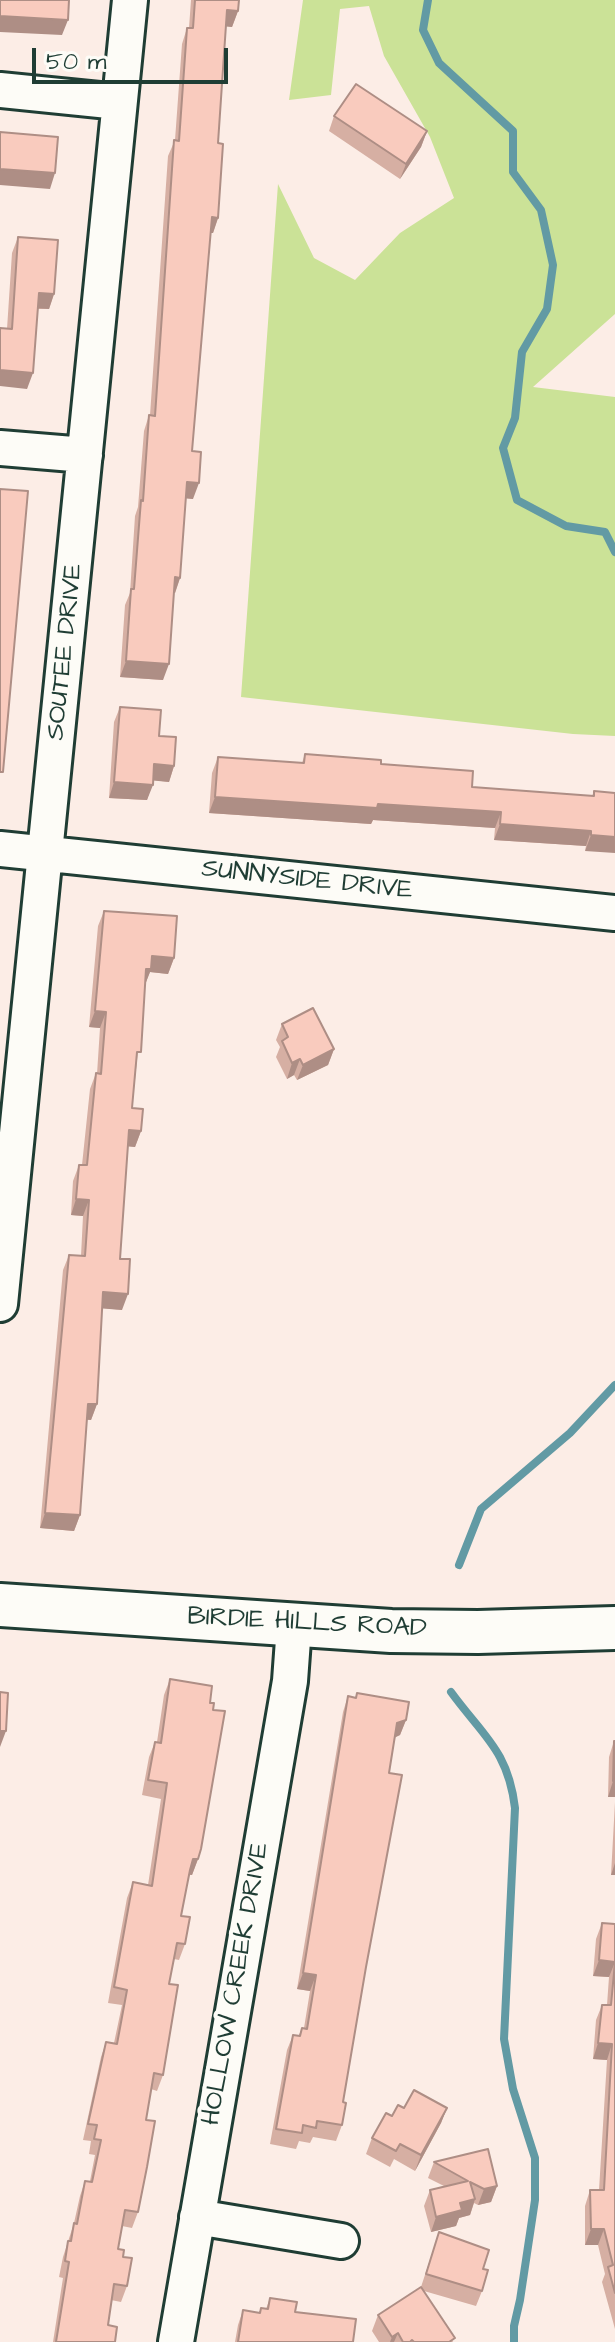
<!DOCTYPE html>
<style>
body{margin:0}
#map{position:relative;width:615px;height:2342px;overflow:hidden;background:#fcede6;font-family:"Architects Daughter",sans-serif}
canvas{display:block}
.scale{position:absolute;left:32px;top:48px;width:196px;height:36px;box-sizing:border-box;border:4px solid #1f3d34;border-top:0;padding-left:10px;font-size:24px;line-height:28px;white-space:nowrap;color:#1f3d34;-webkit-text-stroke:6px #fdfcf7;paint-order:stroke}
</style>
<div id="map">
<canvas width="615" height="2342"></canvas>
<div class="scale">50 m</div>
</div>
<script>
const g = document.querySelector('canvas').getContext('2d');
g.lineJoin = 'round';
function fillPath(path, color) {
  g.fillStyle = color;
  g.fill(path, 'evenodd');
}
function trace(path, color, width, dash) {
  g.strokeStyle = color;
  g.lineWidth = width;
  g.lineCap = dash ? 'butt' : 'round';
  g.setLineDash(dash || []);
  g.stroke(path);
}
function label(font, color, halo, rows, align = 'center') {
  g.font = font + ' "Architects Daughter",sans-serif';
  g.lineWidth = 8;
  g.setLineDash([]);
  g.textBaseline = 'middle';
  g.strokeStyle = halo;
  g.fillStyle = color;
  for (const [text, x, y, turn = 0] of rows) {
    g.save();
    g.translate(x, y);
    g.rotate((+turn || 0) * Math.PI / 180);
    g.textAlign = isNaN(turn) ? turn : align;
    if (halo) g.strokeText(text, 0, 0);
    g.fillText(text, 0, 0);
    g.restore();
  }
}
fillPath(new Path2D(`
 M303 0H615V314L533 387 615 397V736L573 734 241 697 278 184 314 258 355 280 400 233 454 198 430 137 384 56 369 6 340 9 331 95 289 100Z`), '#cbe297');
trace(new Path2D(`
 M428 0 423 30 439 63 513 131V172L541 210 553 265 547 309 522 352 515 418 503 448 517 500 566 526 605 532 615 552
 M459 1565 481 1509 570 1433 615 1385
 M451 1692C483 1736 508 1750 515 1808L504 2039 513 2089 535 2158V2200L520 2300 514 2326V2342`), '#629aa4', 8);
const minor = new Path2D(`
 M0 90 119 102
 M0 448 85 455
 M0 849 615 913
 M0 1304 130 0
 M197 2217 341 2241
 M176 2342 290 1681 294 1626`);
const major = new Path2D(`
 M0 1605 391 1631 478 1632 615 1628`);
trace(minor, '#1f3d34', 40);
trace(major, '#1f3d34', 48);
trace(minor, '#fdfcf7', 34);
trace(major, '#fdfcf7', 42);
fillPath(new Path2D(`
 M191 0H239L238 11 232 27 226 26 218 143V218L213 233H210L192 451 193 499 186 498 180 578 175 593H174L163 680 120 677 125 605 130 593 135 516 138 507 144 431 149 415H150L168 156 175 140 182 44 187 28H189Z
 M334 116 427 131 421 147 400 179 329 131Z
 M18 237 54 294 49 309H38L27 389 7 329 12 253Z
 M120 707 159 736 174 766 169 782 153 780 147 800 109 798 114 722Z
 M305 754 381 764 472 787 592 796 594 791 615 793 585 851 586 846 494 840 495 828 373 820 371 824 209 813 212 773 218 757 302 763Z
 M104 911 174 958 168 974 150 972 145 984 132 1108 141 1131 135 1147 128 1146 120 1259 122 1310 102 1308 97 1404 91 1420H86L80 1515 74 1531 40 1528 63 1270 69 1255 81 1256 83 1216 71 1215 73 1181 79 1165H82L90 1089 96 1073 97 1074 100 1028 89 1027 98 926Z
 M282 1024 334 1049 328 1065 297 1080 294 1075 287 1079 276 1057 280 1047 276 1040Z
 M170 1679 210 1703 213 1710 198 1859 192 1875H189L181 1916 185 1944 179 1960 174 1959 169 1984 163 2075 157 2091 151 2089 146 2120 138 2212 132 2228 122 2226 118 2249 123 2257 127 2286 121 2302 111 2300 108 2325 115 2342H53L63 2278 59 2277 63 2257 74 2223 80 2196 85 2181H90L95 2155 89 2154 91 2141 83 2140 101 2057 106 2042 114 2043 122 2005 108 2003 127 1898 133 1882 148 1885 161 1799 142 1795 149 1757 155 1742H157L164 1695Z
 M357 1693 406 1720 400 1735 395 1737 389 1773 366 1967 343 2102 342 2125 336 2141 313 2137 310 2143 299 2141 296 2149 270 2144 287 2050 293 2035H299L302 2028H304L310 1991 297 1989 343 1712 348 1696 355 1698Z
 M614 1741 615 1797H608L609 1757Z
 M615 1802V1875H611Z
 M602 1923 615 1924V2329L602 2282 605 2274 598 2245H585V2206L590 2190H599L607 2060 593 2059 596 2020 602 2005H607L609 1977 593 1976 596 1939Z
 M404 2108H447L441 2123 415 2171 394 2159 390 2167 366 2154 372 2138 392 2116Z
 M434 2162 497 2186 491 2202 478 2205 474 2203 470 2215 459 2218 456 2226 431 2232 424 2206 430 2190 444 2186 428 2178Z
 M439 2232 483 2269 482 2291 476 2306 424 2291 453 2342H379L372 2331 378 2315 421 2287Z
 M270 2298 295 2312 353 2342H235L238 2325 243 2310 259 2313 261 2308 266 2309Z`), '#d6afa3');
fillPath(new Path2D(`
 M227 10 238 11 232 27 221 26Z
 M0 16 68 20 62 35 0 32Z
 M427 131 421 147 400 179 406 164Z
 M0 169 55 173 50 189 0 185Z
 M212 217 218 218 213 233H206Z
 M39 293 54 294 49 309 34 308Z
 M0 370 33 373 27 389 0 386Z
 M187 482 199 483 193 499 181 498Z
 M175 577 180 578 175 593H169Z
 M126 661 169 664 163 680 120 677Z
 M154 764 174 766 169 782 148 780Z
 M114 782 153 785 147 800 109 798Z
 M215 797 378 804 501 812 495 828 373 820 371 824 209 813Z
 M500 824 591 831 586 846 494 840Z
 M591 835 615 837V853L585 851Z
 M152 956 174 958 168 974 150 972 145 985H141Z
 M95 1011 106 1012 100 1028 89 1027Z
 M334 1049 328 1065 297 1080 303 1065Z
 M300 1059 294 1075 287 1079 292 1063Z
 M129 1130 141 1131 135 1147 124 1146Z
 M76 1199 89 1200 83 1216 71 1215Z
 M103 1292 128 1294 122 1310 97 1308Z
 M88 1404H97L91 1420 82 1419Z
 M45 1513 80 1515 74 1531 40 1528Z
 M406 1720 400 1735 392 1739 397 1723Z
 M0 1731H6L0 1747Z
 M613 1781H615V1797H608Z
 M193 1859H198L192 1875 187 1874Z
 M615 1863V1875H611Z
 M599 1960 615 1962 609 1977 593 1976Z
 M303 1973 316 1975 310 1991 297 1989Z
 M598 2043 612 2044 607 2060 593 2059Z
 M447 2108 441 2123 415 2171 421 2155Z
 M497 2186 491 2202 478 2205 484 2189Z
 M475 2199 470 2215 459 2218 456 2226 431 2232 436 2217 460 2203Z
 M591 2229H604L598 2245H585Z
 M398 2333 394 2342H390L392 2337Z`), '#ae8e85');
const building = new Path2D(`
 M0 0H69L68 20 0 16Z
 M195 0H239L238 11 227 10 218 143 223 144 218 218 212 217 192 451 201 452 199 483 187 482 180 578 175 577 169 664 126 661 131 589H134L141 500 143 501 149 415 155 416 174 140 179 141 187 28H193Z
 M356 84 427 131 406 164 334 116Z
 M0 132 58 137 55 173 0 169Z
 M18 237 58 240 54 294 39 293 33 373 0 370V328L12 329Z
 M0 489 28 491 3 772H0Z
 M120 707 161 710 159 736 176 737 174 766 154 764 153 785 114 782Z
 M305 754 381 760V764L473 771 472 787 594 796V791L615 793V837L591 835V831L500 824 501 812 378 804 377 808 215 797 218 757 304 763Z
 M104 911 177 916 174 958 152 956 151 969H146L141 1052H137L132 1108 143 1109 141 1131 129 1130 120 1259H130L128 1294 103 1292 97 1404H88L80 1515 45 1513 69 1255 85 1256 89 1200 76 1199 79 1165H87L96 1073 101 1074 106 1012 95 1011Z
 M313 1008 334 1049 303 1065 300 1059 292 1063 282 1041 288 1037 282 1024Z
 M170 1679 212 1686 210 1703H214L213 1710 225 1711 201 1849 198 1859H193L190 1870 181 1916 190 1917 185 1944 177 1943 169 1984 178 1985 163 2075 154 2073 146 2120 155 2121 147 2167 138 2212 125 2210 118 2249 124 2250 123 2257 132 2258 127 2286 114 2284 108 2325 117 2327 115 2342H56L69 2262 65 2261 68 2241H71L74 2223 77 2224 85 2181 92 2182 101 2140 94 2139 97 2125 88 2124 106 2042 117 2044 127 1990 114 1987 133 1882 152 1886 167 1783 148 1780 155 1742 161 1743Z
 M0 1692 8 1693 6 1731H0Z
 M357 1693 409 1702 406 1720 397 1723 389 1773 402 1775 366 1967 343 2102 346 2103 342 2125 317 2121 316 2128 303 2125 302 2133 276 2129 293 2035 300 2036 302 2028 307 2029 316 1975 303 1973 348 1696 356 1698Z
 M614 1741H615V1781H613Z
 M602 1923 615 1924V2293L608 2267 613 2265 604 2229H591L590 2190H604L612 2044 598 2043 602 2005H611L615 1962 599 1960Z
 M414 2090 447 2108 421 2155 400 2144 396 2151 372 2138 386 2113 392 2116 398 2105 404 2108Z
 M488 2149 497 2186 484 2189 470 2182 475 2199 460 2203 462 2210 436 2217 430 2190 468 2181 434 2162Z
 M439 2232 489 2250 483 2269 488 2270 482 2291 426 2274Z
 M421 2287 455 2338 449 2342H414L412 2340 410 2342H403L398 2333 392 2337 378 2315Z
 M270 2298 297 2302 295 2312 356 2319 353 2342H238L243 2310 260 2313 261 2308 268 2309Z`);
fillPath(building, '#f9cbbe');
trace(building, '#ae8e85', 2);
label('26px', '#1f3d34', '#fdfcf7', [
 ["SOUTEE DRIVE",66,652,-84],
 ["SUNNYSIDE DRIVE",307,881,6],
 ["BIRDIE HILLS ROAD",307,1624,3],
 ["HOLLOW CREEK DRIVE",237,1984,-80]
]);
</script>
